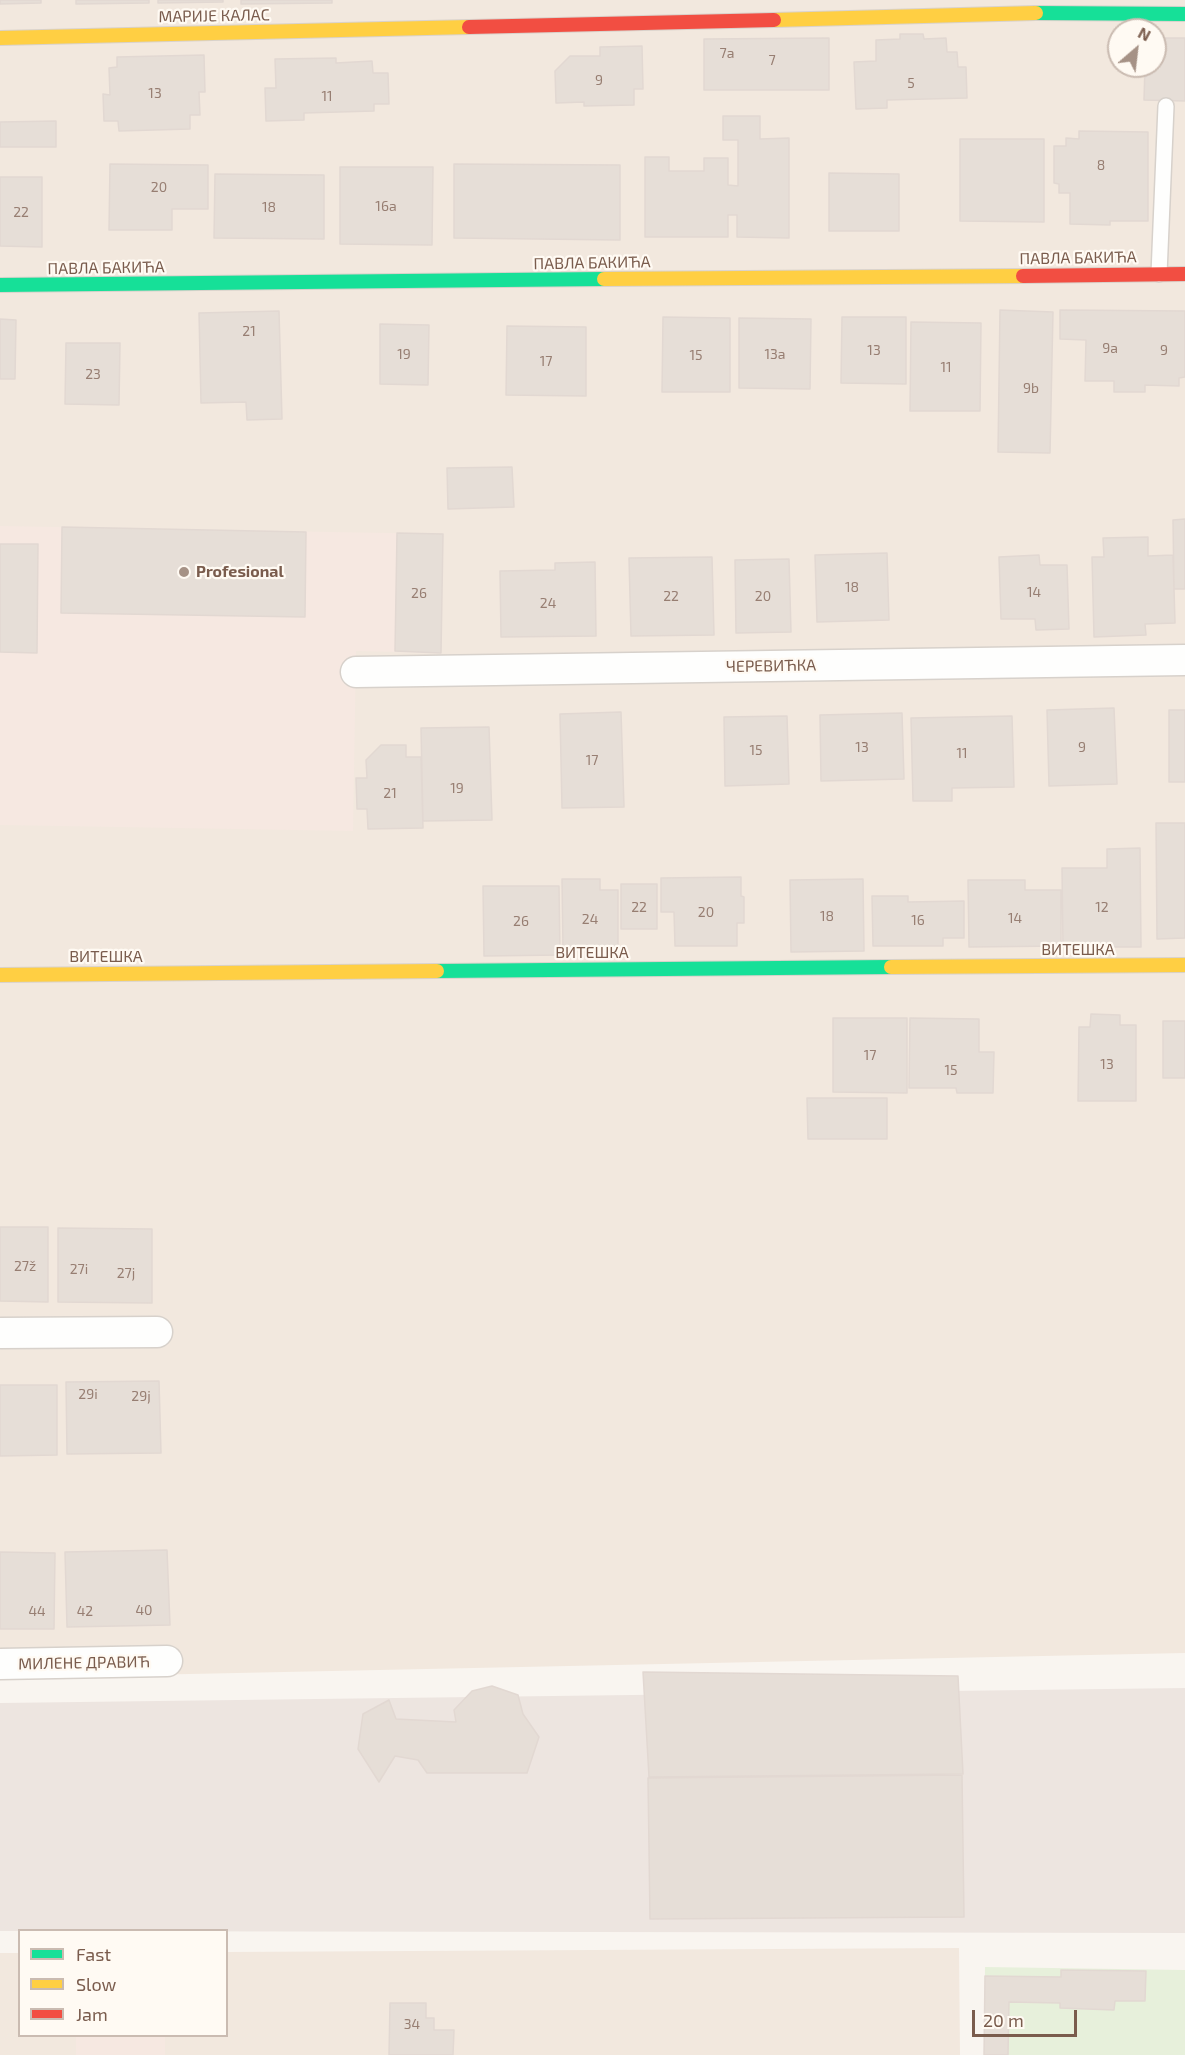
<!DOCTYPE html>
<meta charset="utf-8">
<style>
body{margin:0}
#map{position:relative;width:1185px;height:2055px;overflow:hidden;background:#f9f5f0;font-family:"Exo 2",sans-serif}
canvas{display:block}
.legend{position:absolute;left:18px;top:1929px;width:210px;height:108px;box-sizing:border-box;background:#fffaf3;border:2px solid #cabbb1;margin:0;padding:8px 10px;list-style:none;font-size:18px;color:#7a5c4d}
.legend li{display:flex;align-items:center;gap:12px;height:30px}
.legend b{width:30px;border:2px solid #cabbb1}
.north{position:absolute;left:1107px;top:18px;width:60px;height:60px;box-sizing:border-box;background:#fffaf3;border:2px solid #cabbb1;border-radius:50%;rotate:28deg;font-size:16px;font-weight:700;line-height:24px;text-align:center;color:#7a5c4d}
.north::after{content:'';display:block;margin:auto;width:21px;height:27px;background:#a69286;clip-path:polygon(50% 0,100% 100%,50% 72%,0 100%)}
.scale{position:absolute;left:972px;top:2010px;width:105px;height:27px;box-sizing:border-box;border:3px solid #7a5c4d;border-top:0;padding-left:8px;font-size:18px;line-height:21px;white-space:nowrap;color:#7a5c4d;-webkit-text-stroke:4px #fffaf3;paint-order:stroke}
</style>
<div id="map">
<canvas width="1185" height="2055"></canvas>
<ul class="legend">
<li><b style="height:8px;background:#16e098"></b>Fast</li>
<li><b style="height:8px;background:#ffcf43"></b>Slow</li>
<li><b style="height:8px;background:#f24e42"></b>Jam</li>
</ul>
<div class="north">N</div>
<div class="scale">20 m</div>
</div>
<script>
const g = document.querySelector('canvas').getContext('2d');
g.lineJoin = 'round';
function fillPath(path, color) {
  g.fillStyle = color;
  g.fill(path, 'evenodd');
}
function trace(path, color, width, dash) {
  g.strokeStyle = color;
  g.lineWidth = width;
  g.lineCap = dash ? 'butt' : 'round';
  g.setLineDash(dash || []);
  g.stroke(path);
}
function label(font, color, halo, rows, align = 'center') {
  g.font = font + ' "Exo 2",sans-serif';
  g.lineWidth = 4.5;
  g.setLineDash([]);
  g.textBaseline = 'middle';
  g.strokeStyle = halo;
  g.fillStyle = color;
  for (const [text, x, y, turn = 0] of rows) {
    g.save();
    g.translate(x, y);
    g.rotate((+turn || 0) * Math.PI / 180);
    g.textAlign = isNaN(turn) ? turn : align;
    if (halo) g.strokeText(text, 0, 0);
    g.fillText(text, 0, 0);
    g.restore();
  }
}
fillPath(new Path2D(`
 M0 0H1185V1653L0 1678ZM1119 30H1155V66H1119Z
 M959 1948 960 2055H0V1953H19L20 2036H226L227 1952Z`), '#f2e8de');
fillPath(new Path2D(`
 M0 526 443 534 441 653 356 651 353 831 0 825Z
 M76 2036H165V2055H76Z`), '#f6e8e1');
fillPath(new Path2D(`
 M1185 1688V1933L0 1931V1703Z`), '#ede5e0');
fillPath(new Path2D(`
 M985 1967 1185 1970V2055H984Z`), '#e7f0db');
const building = new Path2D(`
 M0 0H41V3L0 4Z
 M76 0H149V3L76 4Z
 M158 0H223V2L158 3Z
 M241 0H332V3L241 4Z
 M900 34H923L924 39 946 38 947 52H957L958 67H966L967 98 887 100V108L856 109 854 62 876 61V40L900 39Z
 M829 38V90H704V39Z
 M1158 38H1185V101L1144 100 1145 66H1155V43H1158Z
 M642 46 643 89H634V105L584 106V102L556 103 555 71 570 56H600V47Z
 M204 55 205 92H199L200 115H190V129L119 131 118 121H104L103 94 110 95 109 68 117 67V57Z
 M336 58V63L372 61 373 73H388L389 104H374V111L304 113V120L266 121 265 88H276L275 59Z
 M723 116H760V139L789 138V238L737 237V215H728V237H645V157H669V171H704V158H728V185L738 186V140H723Z
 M56 121V147H0V122Z
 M1079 131 1148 132V221H1110V225L1070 224V193H1059V184L1054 183V146H1066V138L1079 139Z
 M960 139H1044V222L960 221Z
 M110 164 208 165V209H172V230H109Z
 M454 164 620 165V240L454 238Z
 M340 167H433L432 245 340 244Z
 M829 173 899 174V231H829Z
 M215 174 324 175V239L214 238Z
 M0 177H42V247L0 246Z
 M1000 310 1053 312 1050 453 998 452Z
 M1060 310 1185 311V377L1179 378V386L1145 385V392H1114V381H1085L1086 340 1060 339Z
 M279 311 282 419 247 420 246 402 201 403 199 313Z
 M663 317 730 318V392H662Z
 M842 317H906V384L841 383Z
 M739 318 811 319 810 389 739 388Z
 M0 319 16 320 15 379H0Z
 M911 322 981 323 980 411H910Z
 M380 324 429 325 428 385 380 384Z
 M507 326 586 327V396L506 395Z
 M66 343H120L119 405 65 404Z
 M512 467 514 507 448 509 447 468Z
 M1185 519V589H1174L1173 520Z
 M62 527 306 532 305 617 61 613Z
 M397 533 443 534 441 653 395 651Z
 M1148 537V556L1173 555 1175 623 1145 624 1146 635 1094 637 1092 557H1104L1103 538Z
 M0 544H38L37 653 0 652Z
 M887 553 889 620 817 622 815 555Z
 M1039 555 1040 565H1067L1069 629 1036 630 1035 619H1001L999 557Z
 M712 557 714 635 631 636 629 558Z
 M789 559 791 632 736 633 735 560Z
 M595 562 596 636 501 637 500 571 555 570V563Z
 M1114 708 1117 784 1049 786 1047 710Z
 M1169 710H1185V782H1169Z
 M621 712 624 807 562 808 560 714Z
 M902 713 904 779 821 781 820 715Z
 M787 716 789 784 725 786 724 717Z
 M1012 716 1014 787 952 788V801H913L911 718Z
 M489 727 492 820 423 821 421 728Z
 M381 745H406V757H421L423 828 368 829 367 809H357L356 778H367L366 760Z
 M1156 823H1185V938L1157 939Z
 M1140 848 1141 947H1063L1062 868H1107V849Z
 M741 877V896L744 897V923H737V946H675L674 912H661V878Z
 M562 879H600V890H618V949H563Z
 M863 879 864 951 791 952 790 880Z
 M968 880H1025V890H1061V946L969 947Z
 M621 884H657V929H621Z
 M483 886H559L560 955 484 956Z
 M872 896H908V902L964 901V938H943V946H873Z
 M1091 1014 1120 1015V1025H1136V1101H1078L1079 1027H1090Z
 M833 1018H907V1093L833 1092Z
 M910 1018 979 1019V1052H994L993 1093H957L956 1088H909Z
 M1163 1021H1185V1078H1163Z
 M807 1098H887V1139H808Z
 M0 1227H48V1302L0 1301Z
 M58 1228 152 1229V1303L58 1302Z
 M159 1381 161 1453 67 1454 66 1382Z
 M0 1385H57V1455L0 1456Z
 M167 1550 170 1625 67 1627 65 1552Z
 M0 1552 55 1553 54 1629H0Z
 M643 1672 958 1676 963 1774 649 1777Z
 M492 1686 518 1695 523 1714 539 1737 527 1773H427L418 1760 395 1756 379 1782 358 1749 363 1714 389 1700 396 1719 456 1722 454 1710 472 1691Z
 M962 1775 964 1917 650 1919 648 1778Z
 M1061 1970 1146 1971 1145 2001H1115L1114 2010 1060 2008V2003L1009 2002 1008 2055H984L985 1976 1061 1977Z
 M390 2003H426V2018H434V2030H454L453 2055H389Z`);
fillPath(building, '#e6ded7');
trace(building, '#e2d8d2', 1.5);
const lane = new Path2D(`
 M1159 274 1166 106`);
const street = new Path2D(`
 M356 672 1185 660
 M0 1333 157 1332
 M0 1664 167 1661`);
const fast = new Path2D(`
 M1036 13 1185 14
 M0 285 604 279
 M437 971 891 967`);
const slow = new Path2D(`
 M774 20 1036 13
 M0 38 469 27
 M604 279 1023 276
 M891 967 1185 965
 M0 975 437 971`);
const jam = new Path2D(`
 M469 27 774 20
 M1023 276 1185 274`);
trace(lane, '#d7d1cb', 18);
trace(street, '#d7d1cb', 33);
trace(fast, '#d9d2cb', 16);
trace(slow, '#d9d2cb', 16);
trace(jam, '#d9d2cb', 16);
trace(lane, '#fefefd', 15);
trace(street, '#fefefd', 30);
trace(fast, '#16e098', 14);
trace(slow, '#ffcf43', 14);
trace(jam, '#f24e42', 14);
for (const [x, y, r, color] of [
 [184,572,6,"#a69286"]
]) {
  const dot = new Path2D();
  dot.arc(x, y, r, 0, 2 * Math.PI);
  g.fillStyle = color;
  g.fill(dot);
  trace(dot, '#fffaf3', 2);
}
label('14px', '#977e72', null, [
 ["7a",727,53],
 ["7",772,60],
 ["9",599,80],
 ["5",911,83],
 ["13",155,93],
 ["11",327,96],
 ["8",1101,165],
 ["20",159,187],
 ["16a",386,206],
 ["18",269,207],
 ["22",21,212],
 ["21",249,331],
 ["9a",1110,348],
 ["13",874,350],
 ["9",1164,350],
 ["19",404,354],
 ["13a",775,354],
 ["15",696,355],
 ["17",546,361],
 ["11",946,367],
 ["23",93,374],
 ["9b",1031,388],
 ["18",852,587],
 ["14",1034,592],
 ["26",419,593],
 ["22",671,596],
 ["20",763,596],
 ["24",548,603],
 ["13",862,747],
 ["9",1082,747],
 ["15",756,750],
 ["11",962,753],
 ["17",592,760],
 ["19",457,788],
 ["21",390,793],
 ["22",639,907],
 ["12",1102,907],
 ["20",706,912],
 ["18",827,916],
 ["14",1015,918],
 ["24",590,919],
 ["16",918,920],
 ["26",521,921],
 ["17",870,1055],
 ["13",1107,1064],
 ["15",951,1070],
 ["27ž",25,1266],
 ["27i",79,1269],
 ["27j",126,1273],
 ["29i",88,1394],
 ["29j",141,1396],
 ["40",144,1610],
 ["44",37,1611],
 ["42",85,1611],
 ["34",412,2024]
]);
label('16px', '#7a5c4d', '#fffaf3', [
 ["МАРИЈЕ КАЛАС",214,16,-1],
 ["ПАВЛА БАКИЋА",1078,258,-1],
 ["ПАВЛА БАКИЋА",592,263,-1],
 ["ПАВЛА БАКИЋА",106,268,-1],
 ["ЧЕРЕВИЋКА",771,666,-1],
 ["ВИТЕШКА",1078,950],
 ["ВИТЕШКА",592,953],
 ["ВИТЕШКА",106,957],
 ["МИЛЕНЕ ДРАВИЋ",84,1663,-1]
]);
label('bold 16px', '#7a5c4d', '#fffaf3', [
 ["Profesional",196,572]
], 'left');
</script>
